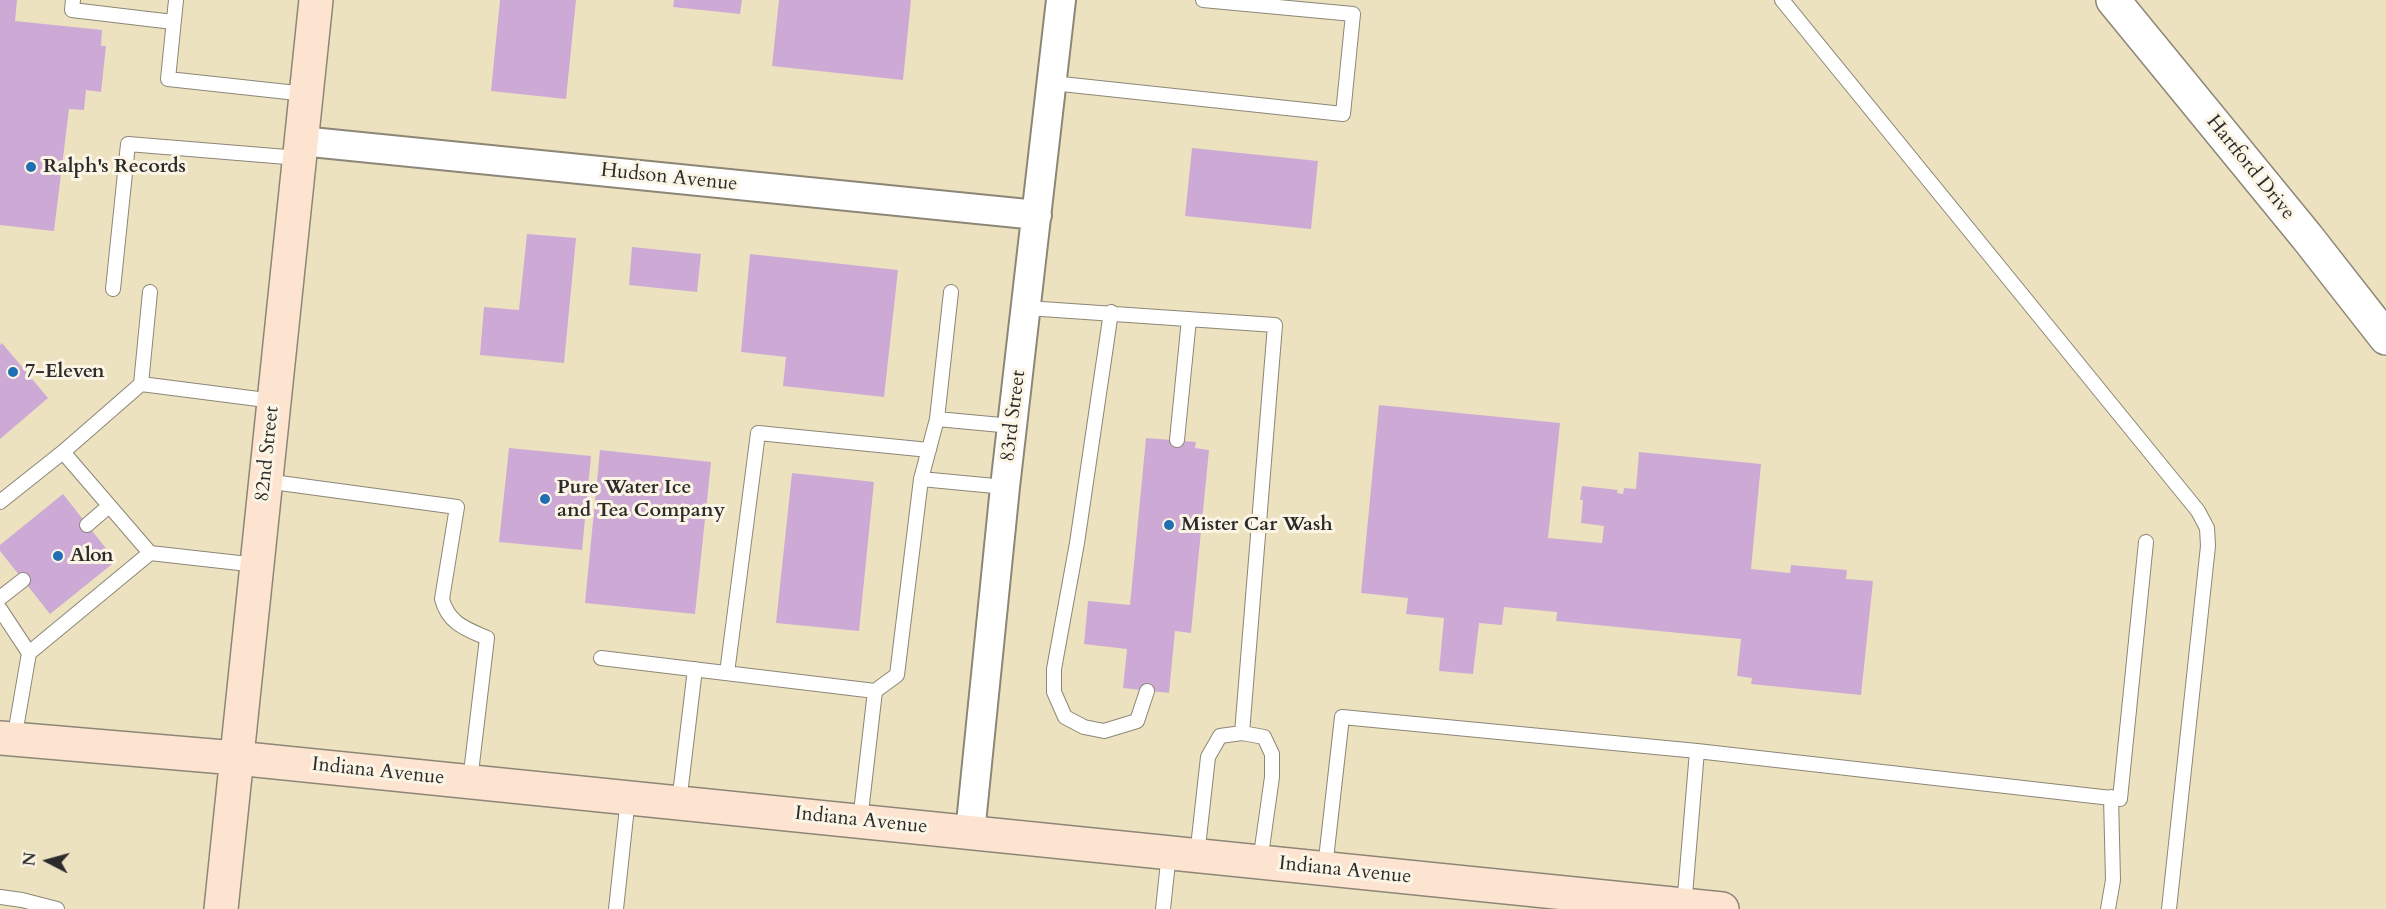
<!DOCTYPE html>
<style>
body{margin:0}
#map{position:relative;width:2386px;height:909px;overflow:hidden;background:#ece2c0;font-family:Cardo,serif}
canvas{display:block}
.north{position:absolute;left:18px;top:831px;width:60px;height:60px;-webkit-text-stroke:4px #fcf5e5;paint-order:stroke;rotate:276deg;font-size:16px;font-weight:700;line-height:24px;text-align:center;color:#2b2b2b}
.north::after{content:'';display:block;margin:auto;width:21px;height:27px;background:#2b2b2b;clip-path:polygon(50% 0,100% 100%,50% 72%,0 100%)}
</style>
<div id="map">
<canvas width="2386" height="909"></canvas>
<div class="north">N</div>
</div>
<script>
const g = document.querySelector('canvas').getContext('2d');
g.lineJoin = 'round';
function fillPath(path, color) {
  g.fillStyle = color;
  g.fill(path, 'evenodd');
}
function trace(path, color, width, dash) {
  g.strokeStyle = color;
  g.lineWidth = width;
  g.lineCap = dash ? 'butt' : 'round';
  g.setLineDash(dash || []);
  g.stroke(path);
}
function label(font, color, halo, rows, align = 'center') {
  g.font = font + ' Cardo,serif';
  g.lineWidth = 6;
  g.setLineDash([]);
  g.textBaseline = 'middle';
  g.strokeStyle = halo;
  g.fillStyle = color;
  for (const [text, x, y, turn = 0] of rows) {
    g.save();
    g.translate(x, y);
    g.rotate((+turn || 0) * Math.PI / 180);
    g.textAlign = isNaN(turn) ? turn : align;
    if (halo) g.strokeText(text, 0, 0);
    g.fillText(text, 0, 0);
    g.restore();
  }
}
fillPath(new Path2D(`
 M0 0H17L15 21 102 30 101 46H106L101 92 86 90 84 110 69 109 54 231 0 225Z
 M500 0H576L566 99 491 91Z
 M674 0H742L740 14 673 7Z
 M779 0H911L903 80 772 66Z
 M1192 148 1318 161 1311 229 1185 216Z
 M527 234 576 238 564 363 480 355 484 307 519 310Z
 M632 247 701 254 697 292 629 285Z
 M750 254 898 270 884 397 783 386 786 357 741 352Z
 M2 343 48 398 0 439V345Z
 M1379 405 1560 423 1548 538 1602 543 1604 526 1581 523 1583 500H1580L1582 486 1618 490 1617 493 1623 494 1624 488 1636 489 1639 452 1761 464 1751 569 1790 573 1791 565 1847 570 1846 579 1873 581 1861 695 1751 684 1752 678 1737 676 1741 639 1556 621 1557 612 1504 607 1502 625 1479 623 1473 674 1439 671 1444 618 1406 614 1408 598 1361 593Z
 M1146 438 1196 442 1195 448 1209 450 1191 633 1175 631 1169 693 1123 688 1127 649 1084 644 1088 601 1130 605Z
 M509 448 591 456 582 550 499 542Z
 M600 450 711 462 695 614 585 603Z
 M792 473 874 482 859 631 776 623Z
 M63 494 116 561 50 614 0 551V545Z`), '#cdaad6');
const service = new Path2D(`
 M73 0 72 10 173 22
 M176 0 168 79 306 94
 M1782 0 2198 511 2207 528 2208 546 2169 909
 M1052 83 1343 114 1353 14 1203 0
 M113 289 128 144 299 158
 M1027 308 1275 325 1242 733 1220 736 1208 757 1197 856
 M1111 312 1077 543 1054 669V692L1065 717 1084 727 1104 731 1137 721 1147 691
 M141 384 150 292
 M937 419 1012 426
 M1177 440 1189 319
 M63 452 150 553
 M921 479 1005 487
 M265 481 457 507 442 599C448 623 466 629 487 638L470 781
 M0 502 63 452 141 384 274 401
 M87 525 109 506
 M0 598 23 580
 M0 609 29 653
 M601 658 875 691 860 821
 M727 673 758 433 929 450
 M875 691 897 675 921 479 937 419 951 292
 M1242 733 1264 737 1272 754V777L1260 862
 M14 740 29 653 150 553 257 565
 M1697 751 2120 799 2146 542
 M679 803 695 669
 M1325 868 1342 717 1697 751 1684 907
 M0 897 22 900 57 909
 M616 909 628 798
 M1163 909 1169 853
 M2108 909 2113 880 2111 797`);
const minor = new Path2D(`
 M301 141 1037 215
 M970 833 1005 487 1061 0`);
const tertiary = new Path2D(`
 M2113 0 2307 237 2386 338`);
const secondary = new Path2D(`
 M0 738 236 758 1722 909
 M221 909 316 0`);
trace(service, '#8c8676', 16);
trace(minor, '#8c8676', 32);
trace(tertiary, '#8c8676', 36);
trace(secondary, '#8c8676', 36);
trace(service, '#fff', 14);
trace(minor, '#fff', 28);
trace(tertiary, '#fff', 33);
trace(secondary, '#fde4d1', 33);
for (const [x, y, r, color] of [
 [31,167,6,"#1f6fb2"],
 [13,372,6,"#1f6fb2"],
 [545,499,6,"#1f6fb2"],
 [1169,525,6,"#1f6fb2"],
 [58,556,6,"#1f6fb2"]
]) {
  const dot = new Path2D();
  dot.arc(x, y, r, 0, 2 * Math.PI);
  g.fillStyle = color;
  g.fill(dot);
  trace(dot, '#fcf5e5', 2);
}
label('bold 20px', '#2b2b2b', '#fcf5e5', [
 ["Ralph's Records",43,167],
 ["7-Eleven",25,372],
 ["Pure Water Ice",557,488],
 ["and Tea Company",557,511],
 ["Mister Car Wash",1181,525],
 ["Alon",70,556]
], 'left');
label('20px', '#2b2b2b', '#fcf5e5', [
 ["Hartford Drive",2250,168,51],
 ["Hudson Avenue",669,178,6],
 ["83rd Street",1014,416,-83],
 ["82nd Street",268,454,-84],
 ["Indiana Avenue",378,772,6],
 ["Indiana Avenue",861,821,6],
 ["Indiana Avenue",1345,871,6]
]);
</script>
